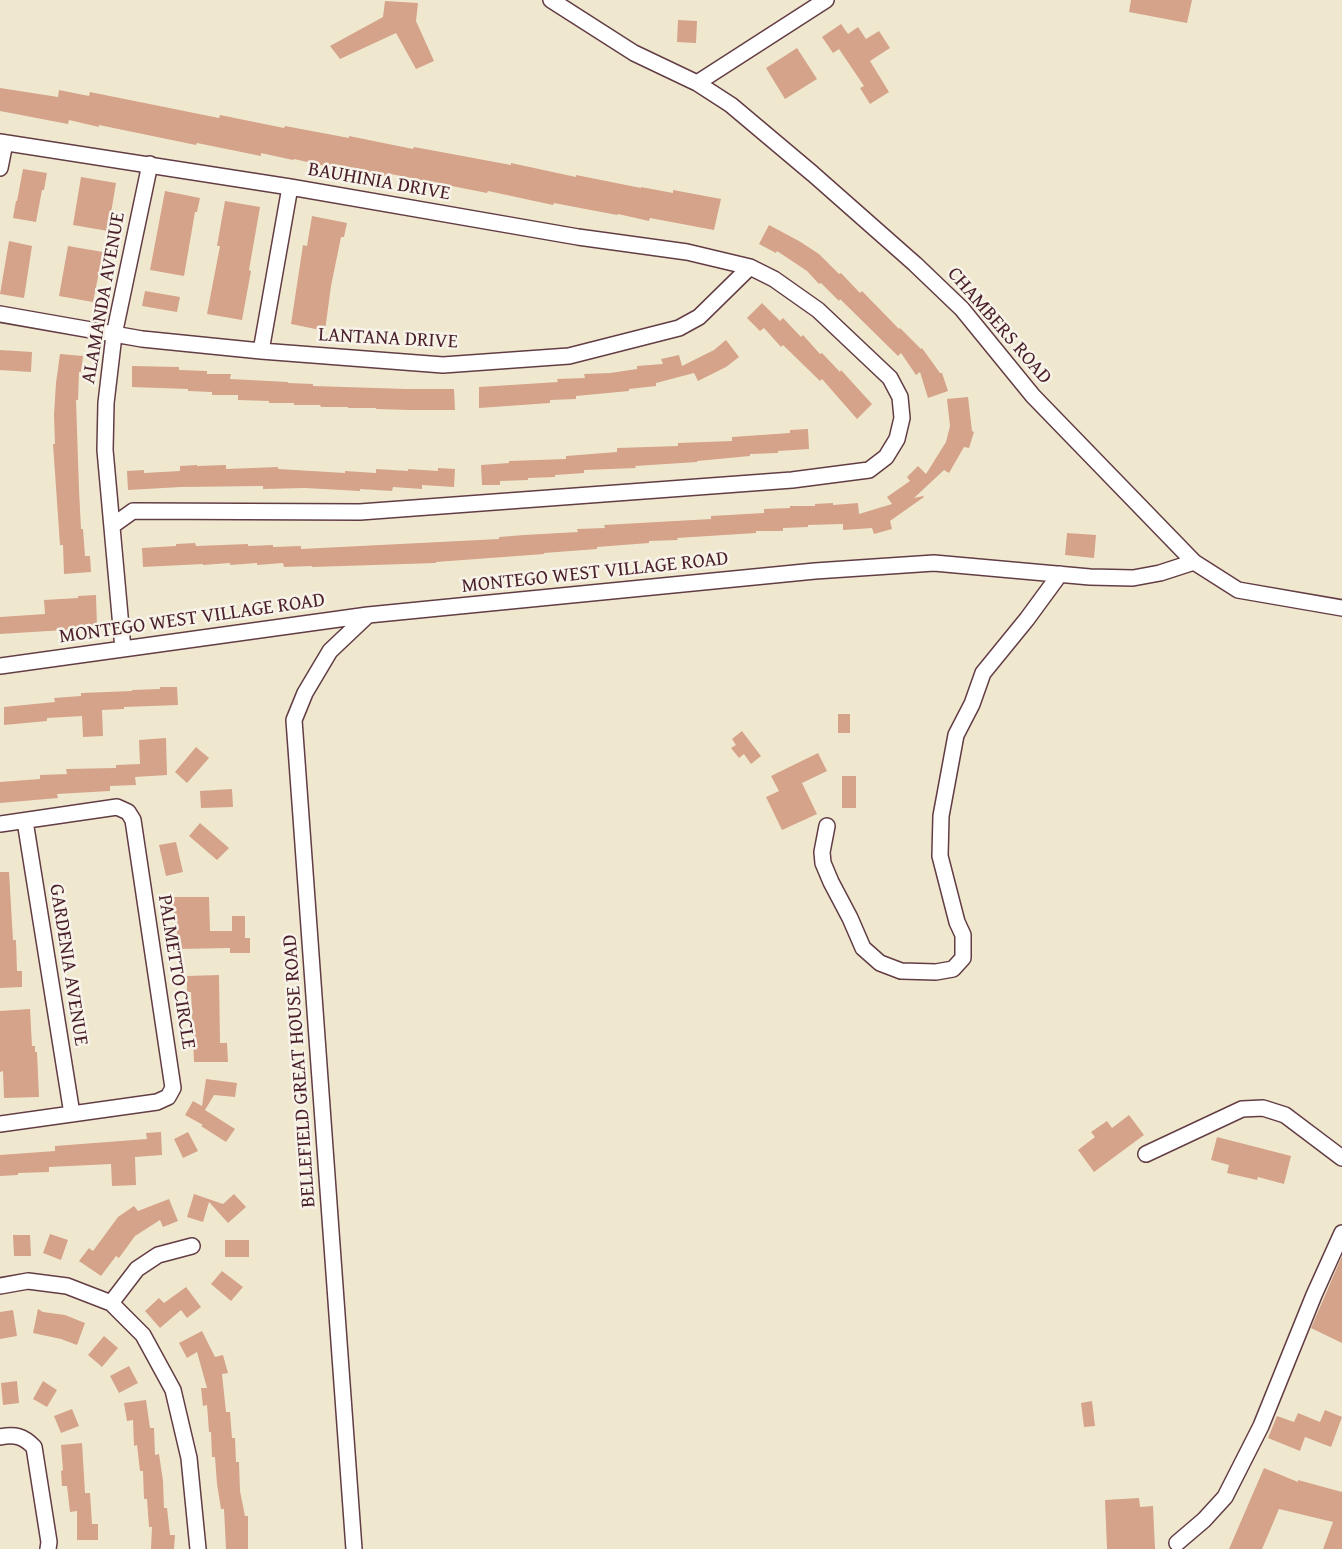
<!DOCTYPE html>
<style>
body{margin:0}
canvas{display:block;background:#efe8cf}
</style>
<canvas width="1342" height="1549"></canvas>
<script>
const g = document.querySelector('canvas').getContext('2d');
g.lineJoin = 'round';
function fillPath(path, color) {
  g.fillStyle = color;
  g.fill(path, 'evenodd');
}
function trace(path, color, width, dash) {
  g.strokeStyle = color;
  g.lineWidth = width;
  g.lineCap = dash ? 'butt' : 'round';
  g.setLineDash(dash || []);
  g.stroke(path);
}
function label(font, color, halo, rows, align = 'center') {
  g.font = font + ' "Gentium Book Plus",serif';
  g.lineWidth = 5;
  g.setLineDash([]);
  g.textBaseline = 'middle';
  g.strokeStyle = halo;
  g.fillStyle = color;
  for (const [text, x, y, turn = 0] of rows) {
    g.save();
    g.translate(x, y);
    g.rotate((+turn || 0) * Math.PI / 180);
    g.textAlign = isNaN(turn) ? turn : align;
    if (halo) g.strokeText(text, 0, 0);
    g.fillText(text, 0, 0);
    g.restore();
  }
}
fillPath(new Path2D(`
 M1131 0H1192L1187 23 1129 12Z
 M385 1 418 3 416 21 434 61 416 69 396 33 340 59 330 46 383 17Z
 M678 20 697 21 696 43 677 42Z
 M841 24 848 34 858 27 866 39 879 31 890 48 870 61 889 92 870 104 860 88 864 86 839 49 833 53 822 37Z
 M797 48 817 79 785 99 766 68Z
 M0 88 58 97 59 90 89 96 90 92 219 118 220 115 284 128 285 126 349 138V136L413 149 414 147 511 165V163L576 177V175L641 188V187L673 193V190L721 199 714 230 650 218 649 221 618 214 617 215 554 203 553 205 488 191 487 193 391 174 390 177 326 164 325 166 294 159 293 160 261 153V156L197 143 196 145 99 125V127L69 120 68 124 0 111Z
 M23 169 47 173 44 190H42L36 222 13 218 16 201H17Z
 M81 177 116 183 108 231 73 225Z
 M165 191 200 198 197 212H195L184 276 150 270Z
 M225 201 260 207 249 270 251 271 242 320 207 314 220 246H217Z
 M312 216 347 223 344 237H341L331 286 325 331 291 324 303 245 307 246Z
 M769 225 799 241 819 254 839 274 841 273 860 293 862 291 899 329 900 328 921 349 922 348 940 373H942L948 391 928 398 920 372 916 375 901 353 898 356 840 299 839 301 821 283 819 284 807 271 777 251 776 253 759 244Z
 M9 241 32 246 24 298 0 294Z
 M68 246 103 252 93 302 59 296Z
 M145 291 180 297 177 312 142 306Z
 M762 303 780 321 783 318 801 337 803 335 820 354 822 353 840 372 841 370 872 404 857 419 822 379 820 381 783 345 781 347 764 328 760 331 747 318Z
 M726 340 739 357 726 367 698 381 694 373 656 383V386L629 389V391L576 396V399L550 400V403L479 408V387L558 382 557 379 585 378 584 374 610 373 637 369V366L663 364 661 359 679 355 682 366 714 350Z
 M0 350 32 352 31 372 0 370Z
 M60 354 83 356 81 372H79L78 400H76L79 489 81 529H83L85 556H90L91 572 64 574 63 545H60L53 444H55L54 415 56 383Z
 M132 366 179 367V370L207 371V374H231L230 379 288 382V383L313 384V386L407 389H454L455 410H410L376 409V408H348V407H321L320 405H294V403H269V401L238 400V395H212V392L188 391V389L132 387Z
 M968 397 972 431 974 432 969 448 964 447 949 473 944 470 914 498 923 496 924 497 890 521 892 529 874 534 872 528 843 530V524L808 525V527L783 528V531H756V533L677 538 678 540 649 541V543L597 547V549L544 553V554L436 562V563L312 567V566L284 567 283 563 257 565V563L230 565V563L203 565V564L143 567 142 548 176 546V544L195 543 196 546 248 544V546L273 545V547L301 546V549L499 539V537L524 535 578 532 577 529 605 528 604 525 711 519V516L764 513V509L790 508V506H815V504L833 503V505L858 503 859 514 892 504 887 497 910 481 907 477 918 466 926 474 946 442 950 426 947 399Z
 M808 429 809 449 778 451V453L750 454V456L697 461V462L635 466 636 468 584 470V473L555 475V477L528 478V480L500 481V485H482L481 465 509 463V461L566 459V456L617 452V448L678 446V443L732 441V437L790 433V430Z
 M197 465V466L226 465V469L278 467V469L345 473V471L376 473V469L408 471V469L438 471V468L455 469 454 487 422 485V489L393 487 392 491 360 489V491L305 488 263 489V486L181 487 128 490 127 471 144 470V473L180 471V466Z
 M1067 533 1096 535 1094 558 1065 555Z
 M96 595 97 628 0 634V617L45 614 44 600 78 598V596Z
 M160 687H177L178 705 124 707V709L102 710 103 736 83 737 82 716 47 718V721L4 725V707L55 702 54 698 81 696V693L132 691V690L160 689Z
 M838 714H850V733H838Z
 M742 731 761 756 751 764 744 754 739 758 731 748 736 745 732 739Z
 M166 738 167 775 135 777 136 785 110 786V791L57 794 58 798 0 803V782L40 779V775L67 774 66 769 116 768V765L140 764 139 740Z
 M196 747 209 758 187 783 175 772Z
 M818 753 827 771 802 783 817 814 782 830 766 797 779 791 771 776Z
 M842 776H856V808H842Z
 M232 789 233 807 201 808 200 791Z
 M200 823 229 848 217 860 189 836Z
 M176 842 183 872 166 876 159 845Z
 M0 872H9L13 940H16L17 971H22V987L0 988Z
 M173 897H209L210 931H232V916H245V938H250V953H230V948L177 949V917H174Z
 M219 975 220 1043H227L228 1062H194L191 992H187V976Z
 M30 1009 32 1046H35V1052H37L39 1097 4 1098 3 1071 0 1072V1011Z
 M206 1079 237 1083 235 1097 214 1095 205 1110 235 1129 226 1142 201 1126 203 1125 185 1115 193 1101 202 1106Z
 M1129 1115 1144 1135 1094 1172 1078 1150 1095 1137 1091 1132 1107 1121 1112 1128Z
 M161 1132 162 1155 135 1157 136 1185 112 1186 111 1164 49 1167V1172L18 1173V1175L0 1176V1155L55 1151V1146L147 1139 146 1133Z
 M188 1132 198 1151 183 1158 174 1139Z
 M1217 1137 1291 1156 1284 1184 1258 1177 1257 1180 1227 1173 1229 1165 1211 1160Z
 M194 1194 223 1204 234 1194 246 1207 228 1223 209 1202 203 1222 187 1217Z
 M169 1199 178 1221 163 1227 160 1220 135 1236 119 1258 116 1256 101 1276 79 1261 89 1248 93 1251 118 1217 134 1206 138 1211Z
 M50 1234 68 1240 61 1260 43 1253Z
 M13 1235H30L31 1256H14Z
 M225 1240H249V1257H225Z
 M1342 1256V1343L1311 1328Z
 M222 1271 243 1287 231 1301 211 1284Z
 M186 1287 201 1307 187 1318 181 1310 160 1328 145 1311 159 1298 164 1303Z
 M38 1309 43 1312 65 1315 85 1323 77 1345 61 1339 33 1333Z
 M13 1310 17 1336 0 1339V1312Z
 M202 1331 215 1357 223 1355 228 1373 222 1374 226 1412H230L232 1438H235L236 1462H239L240 1491 245 1516H248V1549H226L224 1509H221L217 1484 215 1457H212L211 1432H209L207 1405 203 1406 201 1388H207L197 1352 187 1358 179 1343Z
 M104 1336 118 1348 102 1367 88 1355Z
 M129 1366 138 1383 119 1393 110 1376Z
 M17 1381 19 1403 3 1405 1 1383Z
 M43 1381 57 1390 47 1407 33 1399Z
 M146 1400 150 1428H154L155 1455 159 1454 163 1481 164 1508H167L170 1535H175L174 1549H151L152 1527H149L147 1499H144L143 1471H140L137 1445 134 1446 133 1420 127 1421 124 1403Z
 M1092 1401 1095 1426 1084 1427 1081 1403Z
 M72 1409 79 1426 61 1433 54 1416Z
 M1325 1410 1342 1417 1331 1447 1305 1437 1300 1451 1268 1438 1277 1416 1294 1422 1298 1413 1320 1422Z
 M82 1443 85 1493H90L92 1524H98V1540H77V1511L70 1512 67 1486H62L61 1471 63 1470 61 1445Z
 M1264 1468 1298 1482V1480L1342 1492V1549H1323L1333 1522 1279 1509 1262 1549H1229Z
 M1139 1498 1140 1507 1153 1506 1155 1549H1107L1105 1500Z`), '#d5a38a');
const minor = new Path2D(`
 M551 0 634 53 697 83 731 105 813 174 915 264 962 309 1033 396 1194 562 1238 590 1342 608
 M697 83 826 0
 M0 142 290 187 578 237 687 252 750 267 774 279 818 310 890 378 900 397 902 418 897 439 886 457 869 470 792 480 360 512 133 511 112 526
 M0 168 5 143
 M0 314 142 339 261 351 443 365 569 356 679 328 699 317 750 267
 M261 351 290 187
 M123 649 105 450 106 403 114 335 150 164
 M0 666 368 615 815 571 934 563 1090 577 1133 578 1160 573 1194 562
 M25 821 72 1114
 M0 824 117 807 128 812 133 820 173 1088 168 1097 157 1102 0 1124
 M827 826 822 852 823 863 831 882 850 918 863 948 880 963 901 971 936 972 953 969 963 958V935L957 922 940 856 941 816 956 735 972 704 983 673 1027 619 1060 574
 M1146 1154 1242 1109 1263 1108 1285 1115 1342 1158
 M0 1286 28 1281 67 1286 111 1303 143 1335 173 1390 189 1458 198 1549
 M111 1303 137 1269 158 1255 192 1246
 M0 1437C15 1434 23 1436 34 1447L49 1542 48 1549
 M1177 1543 1204 1520 1225 1497 1261 1426 1314 1295 1342 1233
 M354 1549 294 720 305 693 330 651 368 615`);
trace(minor, '#633d44', 18);
trace(minor, '#fff', 15);
label('20px', '#4a1f2b', '#f7f3e8', [
 ["BAUHINIA DRIVE",379,182,10],
 ["ALAMANDA AVENUE",104,298,-80],
 ["CHAMBERS ROAD",999,326,49],
 ["LANTANA DRIVE",388,339,3],
 ["MONTEGO WEST VILLAGE ROAD",595,573,-6],
 ["MONTEGO WEST VILLAGE ROAD",192,619,-8],
 ["GARDENIA AVENUE",68,965,81],
 ["PALMETTO CIRCLE",176,972,81],
 ["BELLEFIELD GREAT HOUSE ROAD",300,1071,-94]
]);
</script>
